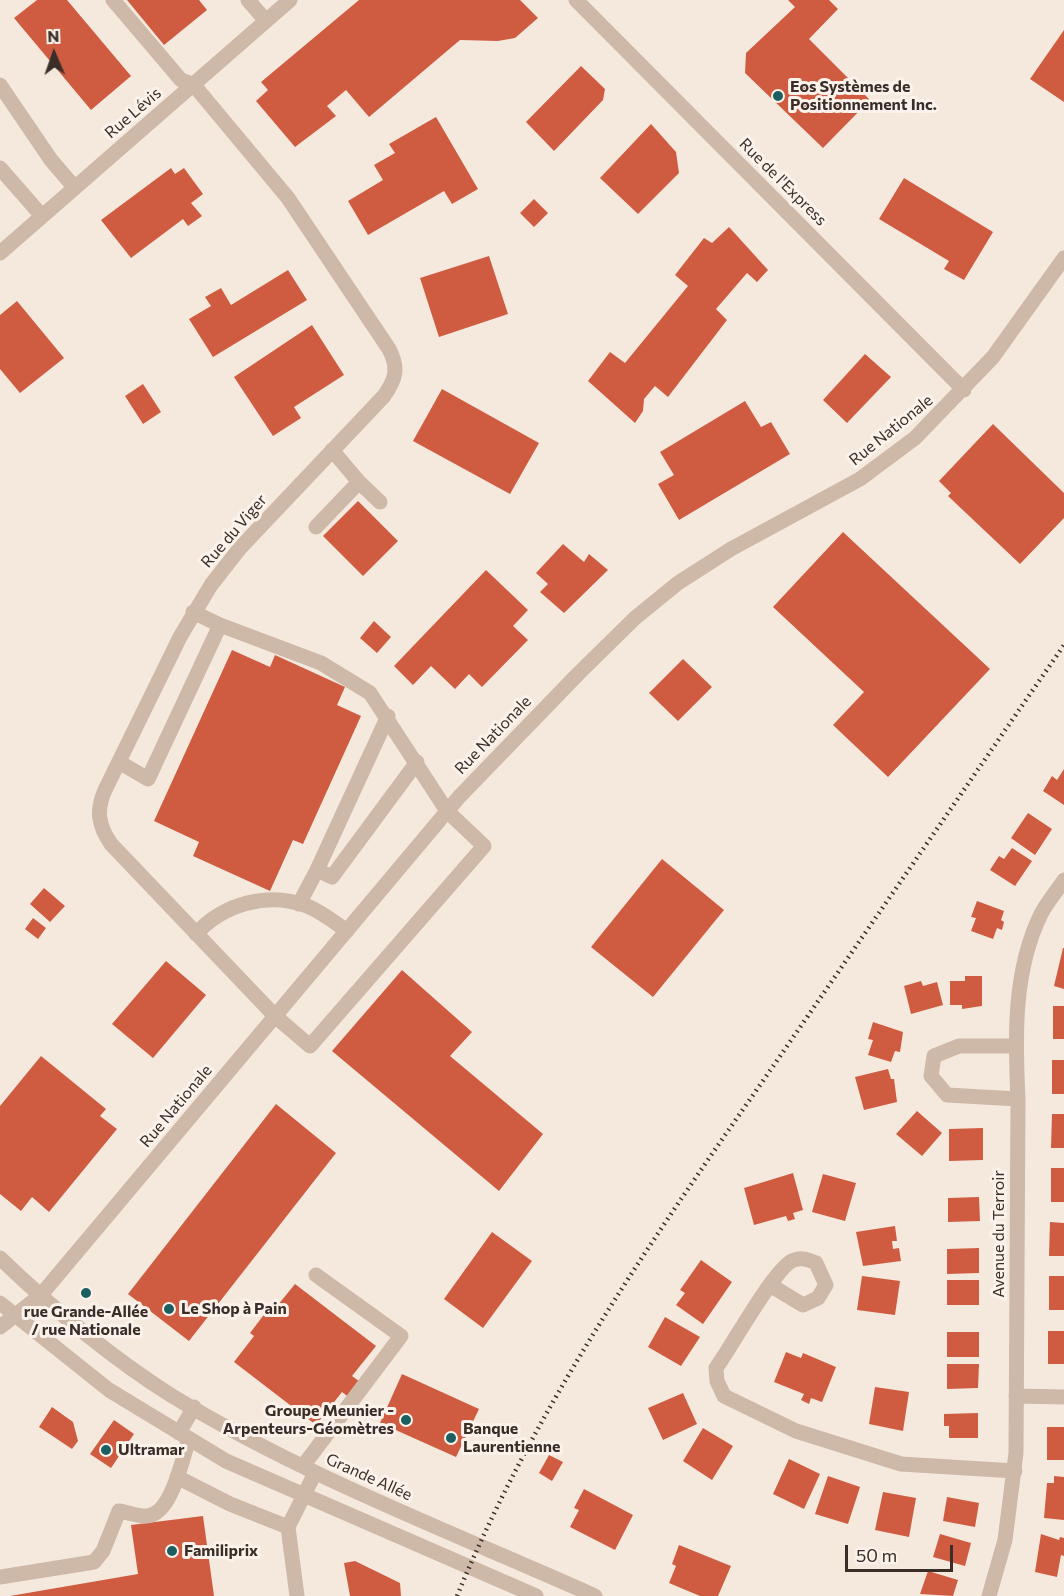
<!DOCTYPE html>
<meta charset="utf-8">
<style>
body{margin:0}
#map{position:relative;width:1064px;height:1596px;overflow:hidden;background:#f5e9de;font-family:Commissioner,sans-serif}
canvas{display:block}
.north{position:absolute;left:24px;top:24px;width:60px;height:60px;-webkit-text-stroke:4px #fbf3eb;paint-order:stroke;rotate:358deg;font-size:16px;font-weight:700;line-height:24px;text-align:center;color:#3b2e29}
.north::after{content:'';display:block;margin:auto;width:21px;height:27px;background:#3b2e29;clip-path:polygon(50% 0,100% 100%,50% 72%,0 100%)}
.scale{position:absolute;left:845px;top:1545px;width:108px;height:27px;box-sizing:border-box;border:3px solid #3b2e29;border-top:0;padding-left:8px;font-size:18px;line-height:21px;white-space:nowrap;color:#3b2e29;-webkit-text-stroke:4px #fbf3eb;paint-order:stroke}
</style>
<div id="map">
<canvas width="1064" height="1596"></canvas>
<div class="north">N</div>
<div class="scale">50 m</div>
</div>
<script>
const g = document.querySelector('canvas').getContext('2d');
g.lineJoin = 'round';
function fillPath(path, color) {
  g.fillStyle = color;
  g.fill(path, 'evenodd');
}
function trace(path, color, width, dash) {
  g.strokeStyle = color;
  g.lineWidth = width;
  g.lineCap = dash ? 'butt' : 'round';
  g.setLineDash(dash || []);
  g.stroke(path);
}
function label(font, color, halo, rows, align = 'center') {
  g.font = font + ' Commissioner,sans-serif';
  g.lineWidth = 6;
  g.setLineDash([]);
  g.textBaseline = 'middle';
  g.strokeStyle = halo;
  g.fillStyle = color;
  for (const [text, x, y, turn = 0] of rows) {
    g.save();
    g.translate(x, y);
    g.rotate((+turn || 0) * Math.PI / 180);
    g.textAlign = isNaN(turn) ? turn : align;
    if (halo) g.strokeText(text, 0, 0);
    g.fillText(text, 0, 0);
    g.restore();
  }
}
fillPath(new Path2D(`
 M37 0H67L131 76 91 110 14 18Z
 M127 0H199L207 10 164 45Z
 M359 0H520L538 18 515 38 498 41 460 40 369 117 346 90 327 106 336 116 295 147 256 101 268 90 261 82Z
 M788 0H829L838 9 809 39 870 100 823 148 745 73 746 53 795 7Z
 M1064 30V102L1030 79Z
 M581 66 605 89 603 100 554 151 526 122Z
 M436 117 478 189 452 204 444 191 368 235 348 201 383 180 374 165 395 153 389 144Z
 M651 124 676 152 679 173 638 214 600 178Z
 M171 168 175 174 184 168 203 194 191 203 202 216 188 226 183 219 131 258 101 220Z
 M904 178 993 232 964 280 944 269 949 261 879 219Z
 M534 199 548 213 534 227 520 213Z
 M729 227 768 270 757 282 747 273 716 309 727 320 668 397 655 386 644 399 643 411 635 423 588 381 610 352 625 363 688 286 675 275 704 238 712 243Z
 M489 256 508 314 439 337 420 278Z
 M288 270 307 300 213 357 189 319 211 306 205 297 221 288 231 305Z
 M17 301 64 358 20 393 0 369V315Z
 M312 325 344 375 294 407 301 418 273 436 234 377Z
 M865 354 891 377 847 423 823 400Z
 M143 384 161 412 143 424 125 396Z
 M442 389 539 443 510 494 413 441Z
 M745 401 761 427 771 422 790 454 679 520 658 484 674 475 660 452Z
 M993 424 1064 493V518L1020 564 948 496 951 493 939 481Z
 M358 501 398 541 363 576 323 536Z
 M843 532 990 669 888 777 833 725 864 692 773 607Z
 M563 544 584 562 589 554 608 570 564 613 540 592 548 584 536 573Z
 M486 570 528 610 513 626 528 640 482 687 469 674 455 689 431 666 413 685 394 666Z
 M374 621 391 637 377 653 360 638Z
 M232 650 270 667 275 655 345 687 337 705 361 716 303 844 293 840 270 891 193 856 199 842 154 821Z
 M683 659 712 687 678 721 649 693Z
 M1064 769V805L1043 791 1052 776 1057 780Z
 M1028 813 1052 829 1035 855 1011 838Z
 M1012 848 1032 861 1015 886 990 870 999 856 1004 859Z
 M662 859 724 910 653 997 591 947Z
 M44 888 65 906 50 922 30 904Z
 M977 901 1004 911 1001 920 1004 922 1002 930 997 928 993 939 971 931 976 918 971 917Z
 M33 918 46 928 38 939 25 929Z
 M1063 948H1064V989L1054 986Z
 M166 961 206 995 153 1058 112 1024Z
 M402 970 472 1032 450 1056 543 1134 499 1191 332 1051Z
 M965 976H982V1006L962 1009V1005H950V981H965Z
 M921 981 923 986 937 982 943 1005 911 1014 904 986Z
 M1053 1006H1064V1039H1053Z
 M873 1022 903 1032 900 1052 895 1051 891 1062 868 1055 873 1040 868 1039Z
 M41 1056 106 1109 100 1116 117 1129 49 1212 32 1197 21 1211 0 1194V1106Z
 M1052 1060H1064V1094H1052Z
 M888 1069 891 1079H894L897 1102 864 1110 855 1077Z
 M276 1104 336 1153 189 1341 128 1294Z
 M917 1111 942 1133 922 1156 896 1134Z
 M1052 1114H1064V1148H1051Z
 M983 1128V1160L949 1161V1129Z
 M1051 1168H1064V1202H1051Z
 M793 1173 803 1210 793 1213 795 1219 788 1221 786 1216 754 1225 744 1188Z
 M823 1174 856 1183 845 1221 812 1212Z
 M979 1197 980 1221 948 1222V1198Z
 M1050 1222 1064 1223V1256H1049Z
 M895 1226 897 1241H892L893 1249 899 1248 901 1261 863 1266 856 1232Z
 M492 1232 532 1261 483 1328 444 1299Z
 M979 1248V1273L947 1274V1249Z
 M701 1260 732 1282 703 1324 676 1305 685 1293 680 1290Z
 M862 1276 900 1281 895 1315 857 1310Z
 M1049 1276H1064V1310H1049Z
 M947 1280H979V1305H947Z
 M295 1284 376 1346 352 1376 363 1384 351 1399 342 1392 316 1425 234 1362 254 1336 250 1333 269 1308 273 1311Z
 M665 1317 700 1337 681 1366 648 1347Z
 M1048 1331H1064V1364H1048Z
 M947 1332H979V1357H947Z
 M786 1352 801 1358 803 1353 836 1367 822 1402 811 1398 809 1404 801 1400 804 1394 774 1382Z
 M947 1364H979L978 1388 947 1389Z
 M402 1374 479 1409 456 1457 380 1423Z
 M875 1387 909 1392 903 1431 869 1424Z
 M683 1393 697 1424 663 1440 648 1408Z
 M52 1407 73 1422 78 1441 72 1449 39 1427Z
 M978 1413V1438H949V1426H944V1414Z
 M114 1420 134 1434 111 1468 90 1454Z
 M1047 1427H1064V1460H1047Z
 M703 1428 733 1446 712 1480 683 1461Z
 M549 1455 563 1462 552 1481 539 1473Z
 M789 1459 820 1474 804 1509 773 1494Z
 M828 1476 860 1487 848 1524 815 1514Z
 M1054 1476 1064 1477V1520L1044 1518 1047 1483H1054Z
 M584 1489 633 1515 615 1550 570 1527 579 1510 574 1508Z
 M883 1492 916 1498 909 1537 875 1530Z
 M947 1497 979 1503 975 1527 943 1521Z
 M203 1516 214 1596H10L138 1574 131 1525Z
 M940 1534 971 1543 965 1566 933 1557Z
 M1041 1534 1059 1540 1060 1537 1064 1538V1556L1061 1555 1057 1577 1035 1572Z
 M679 1545 731 1566 718 1596H700L669 1583 676 1566 672 1564Z
 M355 1561 400 1583 401 1596H350L344 1563Z
 M928 1571 958 1580 953 1596 920 1594Z`), '#cf5c41');
trace(new Path2D(`
 M113 0 181 80 193 84 288 198 389 349C399 368 396 379 384 396L240 548 211 585 180 637 105 790C96 810 98 825 111 844L275 1016 310 1046 484 846 447 811 370 693 321 663 220 625
 M248 0 266 21
 M576 0 964 390
 M0 85 51 160 75 188
 M0 168 42 216
 M0 253 290 0
 M359 482 380 502
 M316 527 359 482 332 450
 M119 762 148 779 220 625 193 612
 M317 870 388 716
 M299 904 317 870 332 877 417 762
 M196 934C223 904 268 891 307 906 322 912 334 922 347 931
 M1015 1046H959L934 1056 931 1076 947 1095 1018 1099
 M0 1258C52 1308 108 1355 169 1394 303 1476 452 1532 595 1596
 M770 1285 803 1305 818 1298 826 1285 816 1263C809 1260 802 1257 794 1260 776 1265 731 1348 716 1368L717 1381 724 1396 796 1431 901 1464 1015 1471
 M0 1303 109 1390 226 1461 536 1596
 M0 1327 40 1296 459 797 578 674 635 618 678 583 731 549 860 479 915 438 993 357 1064 258
 M1016 1396 1064 1397
 M179 1433 194 1407
 M303 1466 401 1336 316 1275
 M177 1477 230 1504 288 1527 315 1473
 M288 1527 297 1596
 M0 1577 94 1562 103 1551 119 1511C127 1512 139 1517 147 1516 172 1514 182 1459 189 1439
 M989 1596 1005 1540 1016 1453 1018 1099C1015 1038 1013 971 1041 914 1047 902 1057 891 1064 880`), '#ceb8a8', 15);
trace(new Path2D(`
 M457 1596C535 1407 651 1241 767 1075 866 932 965 788 1064 645`), '#3b2e29', 4.5, [1.5, 4.5]);
for (const [x, y, r, color] of [
 [778,96,6,"#1b5f60"],
 [86,1293,6,"#1b5f60"],
 [169,1309,6,"#1b5f60"],
 [406,1420,6,"#1b5f60"],
 [451,1438,6,"#1b5f60"],
 [106,1450,6,"#1b5f60"],
 [172,1551,6,"#1b5f60"]
]) {
  const dot = new Path2D();
  dot.arc(x, y, r, 0, 2 * Math.PI);
  g.fillStyle = color;
  g.fill(dot);
  trace(dot, '#fbf3eb', 2);
}
label('bold 16px', '#3b2e29', '#fbf3eb', [
 ["Eos Systèmes de",790,87],
 ["Positionnement Inc.",790,105],
 ["Le Shop à Pain",181,1309],
 ["rue Grande-Allée",86,1312,"center"],
 ["/ rue Nationale",86,1330,"center"],
 ["Groupe Meunier -",394,1411,"right"],
 ["Arpenteurs-Géomètres",394,1429,"right"],
 ["Banque",463,1429],
 ["Laurentienne",463,1447],
 ["Ultramar",118,1450],
 ["Familiprix",184,1551]
], 'left');
label('16px', '#3b2e29', '#fbf3eb', [
 ["Rue Lévis",133,113,-41],
 ["Rue de l'Express",783,182,45],
 ["Rue Nationale",891,430,-39],
 ["Rue du Viger",234,531,-49],
 ["Rue Nationale",493,735,-46],
 ["Rue Nationale",176,1106,-50],
 ["Avenue du Terroir",999,1234,-90],
 ["Grande Allée",369,1477,24]
]);
</script>
